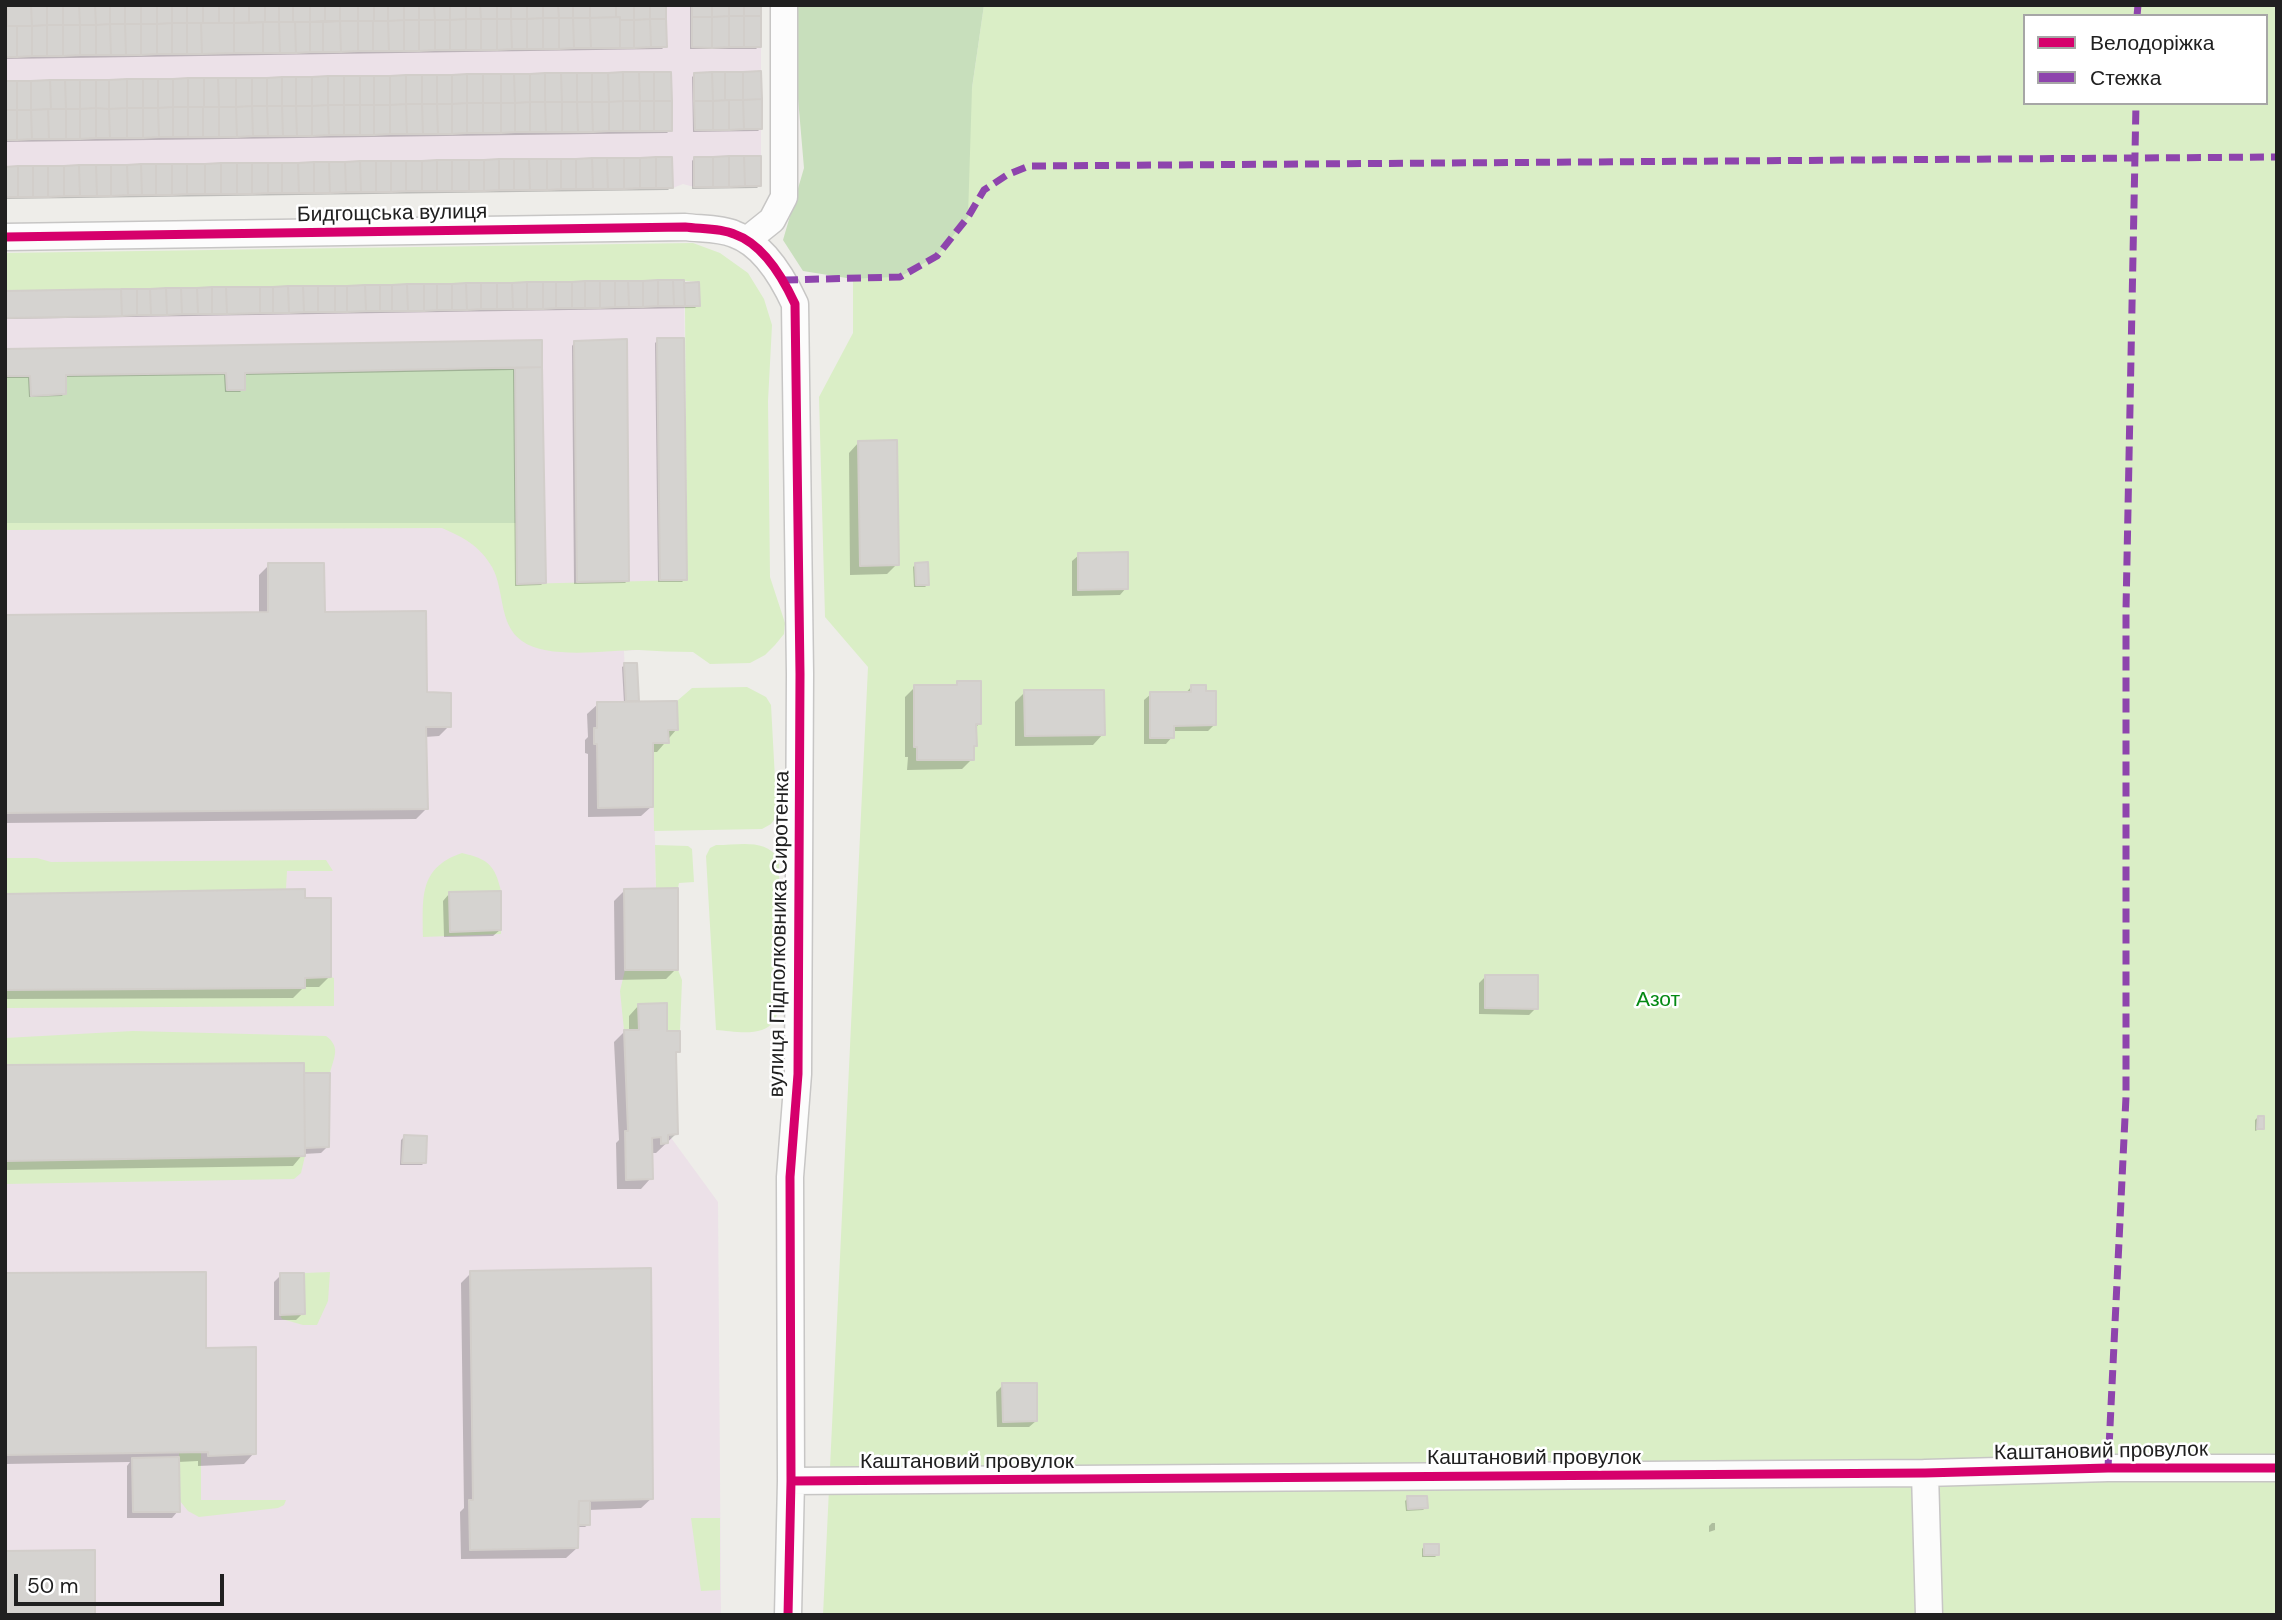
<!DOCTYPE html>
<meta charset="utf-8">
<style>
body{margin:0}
#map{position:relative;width:2282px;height:1620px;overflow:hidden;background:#eeede9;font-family:"DM Sans",sans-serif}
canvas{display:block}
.frame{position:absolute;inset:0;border:7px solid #202020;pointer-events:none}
.legend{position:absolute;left:2023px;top:14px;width:245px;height:91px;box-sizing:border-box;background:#fff;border:2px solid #a6a6a6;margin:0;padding:9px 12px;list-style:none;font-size:21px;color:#202020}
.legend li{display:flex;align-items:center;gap:14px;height:35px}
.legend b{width:35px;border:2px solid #a6a6a6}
.scale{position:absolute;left:14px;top:1574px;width:210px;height:32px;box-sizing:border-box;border:4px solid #202020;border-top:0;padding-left:9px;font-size:21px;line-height:24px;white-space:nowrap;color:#202020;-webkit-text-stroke:5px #fff;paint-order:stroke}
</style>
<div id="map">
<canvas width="2282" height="1620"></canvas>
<div class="frame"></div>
<ul class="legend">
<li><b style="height:9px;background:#d6006c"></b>Велодоріжка</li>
<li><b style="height:9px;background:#8e44ad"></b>Стежка</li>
</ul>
<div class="scale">50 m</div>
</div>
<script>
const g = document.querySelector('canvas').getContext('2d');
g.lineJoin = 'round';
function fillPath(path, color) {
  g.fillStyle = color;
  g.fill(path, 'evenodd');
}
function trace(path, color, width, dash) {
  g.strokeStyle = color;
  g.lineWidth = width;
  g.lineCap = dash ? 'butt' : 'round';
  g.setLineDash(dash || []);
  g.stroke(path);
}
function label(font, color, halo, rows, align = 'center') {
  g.font = font + ' "DM Sans",sans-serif';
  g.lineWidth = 5;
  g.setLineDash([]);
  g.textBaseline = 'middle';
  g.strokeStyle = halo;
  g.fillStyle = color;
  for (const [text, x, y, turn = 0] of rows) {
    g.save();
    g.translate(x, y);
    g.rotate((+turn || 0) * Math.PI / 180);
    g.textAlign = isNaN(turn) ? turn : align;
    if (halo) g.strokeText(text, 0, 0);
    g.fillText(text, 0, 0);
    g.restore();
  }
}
fillPath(new Path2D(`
 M5 5H761V186L694 187 683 184 673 188 5 197Z
 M684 280 687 580 636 650 624 651 626 701 597 702V727L653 743 656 888H678V970H666L667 1031H680V1052H676L678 1134 669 1135 718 1202 721 1615H5V291Z`), '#ece1e8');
fillPath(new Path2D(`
 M984 5H2277V1615H823L868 667 825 617 819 397 853 333V279L900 277 937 256 972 88ZM2025 16H2266V103H2025Z
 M693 243 720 253 748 273 764 299 772 325 768 401 770 577 785 623 784 634 775 645 765 655 750 663 710 664 693 652C675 652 657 651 639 650 608 650 548 660 522 641 498 624 505 590 492 567 480 546 463 537 442 528L5 530V523H516L518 584 687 580 685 306H700L699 282 673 280 5 291V253Z
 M747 687 766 697 771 705 777 816 771 824 762 829 654 831 653 743 668 742V730H678L677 701 692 688Z
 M655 845 688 846 692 849 694 882 679 883 678 888H656Z
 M716 845C740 845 765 838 779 859L780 999C778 1005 778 1016 774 1021 763 1038 733 1031 716 1030L706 856 710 848Z
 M462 853C488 859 495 865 501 891L449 893 450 931 501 930V934L423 937C423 898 418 868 462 853Z
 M5 858H37L51 862 326 860 333 871H287L286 889 5 894Z
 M625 970H678L682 980 680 1031H667L666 1003 639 1004V1030H624L620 991Z
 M331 977 334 978V1006L5 1008V990L304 988 305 978Z
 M133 1031 326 1036C341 1047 334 1057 330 1073H304L303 1063 5 1065V1038Z
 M305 1156 301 1173 294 1179 5 1184V1161Z
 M330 1272 328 1301 317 1325H303L282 1319 280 1315 305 1314 304 1273Z
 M179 1453H201V1500H286L284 1505 278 1508 199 1517 188 1511 180 1501Z
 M691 1518H720V1590L701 1591Z`), '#daeec6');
fillPath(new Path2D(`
 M790 5H984L972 88 968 217 937 256 900 277 853 279 803 271 783 240 804 168Z
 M515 368 516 523H5V376L226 373 227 390H245V373Z`), '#c8dfbc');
fillPath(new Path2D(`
 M5 5H664L665 46 662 49 5 59Z
 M690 5H759V46L756 49H690Z
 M760 73 761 128 758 131 693 132 692 77 695 74Z
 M5 83 670 130 667 133 5 142Z
 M694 158 760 185 757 188 692 189V161Z
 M5 167 671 187 668 190 5 199Z
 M683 284 698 305 695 308 5 319V293Z
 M658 340 685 579 682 582H658L655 343Z
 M541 342 544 582 541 585 515 586 513 370 243 375V389L240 392H225L224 375 64 377V393L62 396 29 397 28 378H5V351Z
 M574 343 628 580 625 583 574 584 572 346Z
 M859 442 897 564 887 574 850 575 849 453Z
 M1079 555 1126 588 1120 595 1072 596V561Z
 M916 564 928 584 925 587H914L913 567Z
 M269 565 323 614 425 694 449 726 439 736 425 737 426 809 416 819 5 823V617L259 614V575Z
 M625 665H636L638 703 676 730 657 752H651L652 806 641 816 588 817V754L585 753V740L588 737 587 714 598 704 624 703 622 667Z
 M958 683 980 723 975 728 972 759 962 769 907 770 908 757H905V697L915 687 954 686Z
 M1191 687 1215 724 1208 731H1172V737L1166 744H1144V700L1151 694H1185Z
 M1025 692 1103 734 1093 745 1015 746V702Z
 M625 890 676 969 666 979 615 980 614 901Z
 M449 894 500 930 493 936 444 937 443 901Z
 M5 895 303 900 330 976 319 987H304L293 998 5 999Z
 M1486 976 1536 1008 1529 1015 1479 1014V983Z
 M639 1005 665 1033 678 1051 675 1055 676 1134 656 1153H651V1178L641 1189H617L616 1143 619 1140 614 1042 624 1032H629V1016Z
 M5 1067 302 1077 328 1146 321 1153 303 1154 293 1166 5 1170Z
 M2258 1117 2262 1128 2255 1131V1120Z
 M404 1137 424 1163 422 1165H400L401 1140Z
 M471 1273 652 1498 641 1508 589 1510 588 1525 585 1527H577V1548L566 1558 461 1559 460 1512 464 1508 461 1283Z
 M5 1275 204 1350 254 1453 244 1464 198 1466V1461L178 1462V1511L172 1518H127V1466L130 1462 5 1464Z
 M281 1275 303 1313 296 1320H274V1282Z
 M1003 1385 1036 1421 1029 1427H997L996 1392Z
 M1408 1498 1426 1507 1423 1510 1406 1511 1405 1501Z
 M1712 1523H1715V1530L1709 1532V1526Z
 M1424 1546 1438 1554 1435 1557H1422V1549Z`), '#0003');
const building = new Path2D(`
 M7 5H31L32 26H7Z
 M31 5H47V25L32 26Z
 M47 5H63V25H47Z
 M63 5H79L80 25H63Z
 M79 5H95L96 25H80Z
 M95 5H110V24L96 25Z
 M110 5H125V24H110Z
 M125 5H141V24H125Z
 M141 5H157V24H141Z
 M157 5H172V23L157 24Z
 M172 5H187V23H172Z
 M187 5H203V23H187Z
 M203 5H219V23H203Z
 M219 5H234V23H219Z
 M234 5H249V23H234Z
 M249 5H265V22L249 23Z
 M265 5H279V22H265Z
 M279 5H293V22H279Z
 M293 5H310V22H293Z
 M310 5H325V22H310Z
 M325 5H340V21L325 22Z
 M340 5H358V21H340Z
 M358 5H374V21H358Z
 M374 5H388V21H374Z
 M388 5H404V20L388 21Z
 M404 5H419V20H404Z
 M419 5H434L435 20H419Z
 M434 5H450V20H435Z
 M450 5H466V19L450 20Z
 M466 5H480L481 19H466Z
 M480 5H497V19H481Z
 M497 5H511V19H497Z
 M511 5H527V19H511Z
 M527 5H543V18L527 19Z
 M543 5H558L559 18H543Z
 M558 5H573V18H559Z
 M573 5H590V18H573Z
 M590 5H616V17L590 18Z
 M616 5H634V20H620V17H616Z
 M634 5H650V19L634 20Z
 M650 5H666V19H650Z
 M692 5H712V17H692Z
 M712 5H729V16L712 17Z
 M729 5H744V16H729Z
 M744 5H761V16H744Z
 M729 16V47L712 48V17Z
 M729 16H744V47H729Z
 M744 16H761V47H744Z
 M620 17V48H591L590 18Z
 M692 17H712V48L692 47Z
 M543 18V49H527V19Z
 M543 18H559V49H543Z
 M559 18H573L574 48 559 49Z
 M573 18H590L591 48H574Z
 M466 19V50H450V20Z
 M466 19H481V50H466Z
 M481 19H497V50H481Z
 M497 19H511L512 49 497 50Z
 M511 19H527V49H512Z
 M650 19H666L667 47H651Z
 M650 19 651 47 634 48V20Z
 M404 20V51H389L388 21Z
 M404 20H419V51H404Z
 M419 20H435V50L419 51Z
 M435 20H450V50H435Z
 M620 20H634V48H620Z
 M323 21V52H310V22Z
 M323 21H340L341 52H323Z
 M340 21H358V51L341 52Z
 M358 21H373V51H358Z
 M373 21H388L389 51H373Z
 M263 22V53H234V23Z
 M263 22H279L280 53H263Z
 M279 22H295L296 53H280Z
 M295 22H310V52L296 53Z
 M172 23V54H157V24Z
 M172 23H187V54H172Z
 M187 23H201L202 54H187Z
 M201 23H234V53L202 54Z
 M110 24 111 55H96V25Z
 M110 24H125L126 55H111Z
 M125 24H141V55H126Z
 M141 24H157V54L141 55Z
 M47 25V56H32V26Z
 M47 25H63V56H47Z
 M63 25H80V55L63 56Z
 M80 25H96V55H80Z
 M5 26H17V57H5Z
 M17 26H32V56L17 57Z
 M761 71 762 99 743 100V72Z
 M623 72H639L640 101H623Z
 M623 72V101L609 102 608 73Z
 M639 72H654V101H640Z
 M654 72H671L672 101H654Z
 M712 72 713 101H694V73Z
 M712 72H725V100L713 101Z
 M725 72H743V100H725Z
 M545 73H561L562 102H545Z
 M545 73V102H530V74Z
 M561 73H577V102H562Z
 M577 73H592V102H577Z
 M592 73H608L609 102H592Z
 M467 74H483V103H467Z
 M467 74V103L452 104V75Z
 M483 74H501V103H483Z
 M501 74H514L515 103H501Z
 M514 74H530V102L515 103Z
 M406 75H422V104H406Z
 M406 75V104L390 105V76Z
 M422 75H437V104H422Z
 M437 75H452V104H437Z
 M328 76H344V105H328Z
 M328 76V105L312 106V77Z
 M344 76H360V105H344Z
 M360 76H374V105H360Z
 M374 76H390V105H374Z
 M282 77H296V106H282Z
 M282 77V106H267V78Z
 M296 77H312V106H296Z
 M188 78H204V107H188Z
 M188 78V107H173V79Z
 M204 78H218L219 107H204Z
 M218 78H236V107H219Z
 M236 78H252V106L236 107Z
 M252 78H267V106H252Z
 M127 79H143V108H127Z
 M127 79V108L109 109V80Z
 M143 79H158V108H143Z
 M158 79H173V107L158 108Z
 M50 80H65L66 109H51Z
 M50 80 51 109 31 110V81Z
 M65 80H80V109H66Z
 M80 80H96V108L80 109Z
 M96 80H109V109L96 108Z
 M5 81H17V110H5Z
 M17 81H31V110H17Z
 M762 99V129H744L743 100Z
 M729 100V130H713V101Z
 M729 100H743L744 129 729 130Z
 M623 101V131H609V102Z
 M623 101H640V131H623Z
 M640 101H654V131H640Z
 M654 101H672V131H654Z
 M694 101H713V130H695Z
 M530 102V132H515V103Z
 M530 102H545L546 132H530Z
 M545 102H562V132H546Z
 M562 102H577L578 132H562Z
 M577 102H592L593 132H578Z
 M592 102H609V131L593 132Z
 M467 103V133L452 134V104Z
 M467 103H483V133H467Z
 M483 103H501V133H483Z
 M501 103H515V132L501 133Z
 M406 104 407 134H390V105Z
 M406 104H422L423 134H407Z
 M422 104H437L438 134H423Z
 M437 104H452V134H438Z
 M328 105 329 135 312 136V106Z
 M328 105H344V135H329Z
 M344 105H360V135H344Z
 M360 105H374V135H360Z
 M374 105H390V134L374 135Z
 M252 106 253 136 237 137 236 107Z
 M252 106H267L268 136H253Z
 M267 106H282L283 136H268Z
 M282 106H296L297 136H283Z
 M296 106H312V136H297Z
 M173 107V137H159L158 108Z
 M173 107H188V137H173Z
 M188 107H203V137H188Z
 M203 107H219V137H203Z
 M219 107H236L237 137H219Z
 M96 108V138L80 139V109Z
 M96 108 109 109 110 138H96Z
 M127 108V138H110L109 109Z
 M127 108H143V138H127Z
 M143 108H158L159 137 143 138Z
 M48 109 49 139H32L31 110Z
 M48 109H66V139H49Z
 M66 109H80V139H66Z
 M5 110H17V140H5Z
 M17 110H31L32 139 17 140Z
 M729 156H744L745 186 729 187Z
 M729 156V187H713V157Z
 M744 156H761V186H745Z
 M656 157V188H640V158Z
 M656 157H672L673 188H656Z
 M694 157H713V187H694Z
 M592 158 593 189H576V159Z
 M592 158H607L608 189H593Z
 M607 158H624V189H608Z
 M624 158H640V188L624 189Z
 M499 159V190L484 191V160Z
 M499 159H514V190H499Z
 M514 159H529L530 190H514Z
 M529 159H547V190H530Z
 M547 159H561V189L547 190Z
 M561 159H576V189H561Z
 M437 160V191H422V161Z
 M437 160H452V191H437Z
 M452 160H469V191H452Z
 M469 160H484V191H469Z
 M360 161 361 192H346L345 162Z
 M360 161H376V192H361Z
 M376 161H391V192H376Z
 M391 161H406V191L391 192Z
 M406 161H422V191H406Z
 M314 162V193H299L298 163Z
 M314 162H329L330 193H314Z
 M329 162H345L346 192 330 193Z
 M221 163V194H205V164Z
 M221 163H237V194H221Z
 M237 163H252V194H237Z
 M252 163H268V193L252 194Z
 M268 163H282V193H268Z
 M282 163H298L299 193H282Z
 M141 164 142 195H128L127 165Z
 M141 164H156V195H142Z
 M156 164H172V195H156Z
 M172 164H187V194L172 195Z
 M187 164H205V194H187Z
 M79 165 80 196H64V166Z
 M79 165H96L97 196H80Z
 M96 165H111V196H97Z
 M111 165H127L128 195 111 196Z
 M18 166V197H5V167Z
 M18 166H33V197H18Z
 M33 166H48V197H33Z
 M48 166H64V196L48 197Z
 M658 280V306L643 307V281Z
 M658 280H673L674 306H658Z
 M673 280H684L685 306H674Z
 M585 281V308H572V282Z
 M585 281H600V308H585Z
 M600 281H615V307L600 308Z
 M615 281H628L629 307H615Z
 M628 281H643V307H629Z
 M527 282V309H513L512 283Z
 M527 282H543V309H527Z
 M543 282H556V308L543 309Z
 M556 282H572V308H556Z
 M699 282 700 306H685L684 283Z
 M466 283 467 310H452V284Z
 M466 283H481V309L467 310Z
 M481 283H497V309H481Z
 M497 283H512L513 309H497Z
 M407 284 408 311H392V285Z
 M407 284H424V311H408Z
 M424 284H437V310L424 311Z
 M437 284H452V310H437Z
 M365 285 366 311 347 312V286Z
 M365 285H380V311H366Z
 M380 285H392V311H380Z
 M288 286 289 313H273V287Z
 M288 286H303L304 312 289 313Z
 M303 286H318V312H304Z
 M318 286H335V312H318Z
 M335 286H347V312H335Z
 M212 287V314H198L197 288Z
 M212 287H226L227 314H212Z
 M226 287H260V313L227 314Z
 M260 287H273V313H260Z
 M166 288 167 315H151L150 289Z
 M166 288H181L182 314 167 315Z
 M181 288H197L198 314H182Z
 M121 289 122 316 5 318V291Z
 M121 289H137V315L122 316Z
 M137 289H150L151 315H137Z
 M657 338H684L687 580H660Z
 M627 339 629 581 577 582 574 341Z
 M542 340V367L245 373V390H227L226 373 66 375V394L31 396 30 376H5V349Z
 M542 367 546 583 517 584 515 368Z
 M897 440 899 565 860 566 858 441Z
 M1128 552V589L1078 590V553Z
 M928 562 929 585H916L915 563Z
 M268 563H324L325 612 426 611 427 692 451 693V727H426L428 809 5 813V615L268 612Z
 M624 663H637L639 701H626Z
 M957 681H981V724H976L977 746H974V760H917V747H914V685H957Z
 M1191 685H1206V691H1216V725L1174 726V738H1150V692H1191Z
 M1024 690H1104L1105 735 1025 736Z
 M677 701 678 730H668L669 743H653V807L598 808 597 744H594V728H597V702Z
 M678 888V970H625L624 889Z
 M305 889V898H331V977L305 978V988L5 990V894Z
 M501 891V930L450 932 449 892Z
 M1485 975H1538V1009L1485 1008Z
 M667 1003V1031H680V1052H676L678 1134 668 1135V1143L661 1144V1137L652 1138 653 1179 626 1180 625 1131H628L624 1030H639L638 1004Z
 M304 1063 305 1156 5 1161V1065Z
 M304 1073H330L329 1147 305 1148Z
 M2258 1116H2264V1129H2257Z
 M404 1135 427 1136 426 1163H402Z
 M651 1268 653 1499 579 1501 578 1548 470 1550 469 1500H473L470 1271Z
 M206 1272V1348L256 1347V1454L208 1456V1452L5 1455V1273Z
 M280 1273H304L305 1314 280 1315Z
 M1002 1383H1037V1421L1003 1422Z
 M179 1457 180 1512H133L132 1458Z
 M1407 1496H1427L1428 1508 1408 1509Z
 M579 1501H590V1525H578Z
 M1424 1544H1439V1555H1424Z
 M95 1550V1615H5V1551Z`);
fillPath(building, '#d5d3d0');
trace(building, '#d2ceca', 2);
const street = new Path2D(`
 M5 237 685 227C700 229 720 228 734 234 763 244 783 278 795 304L800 674 798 1074 790 1177 791 1481 788 1615
 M747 240 772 220 784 197V5
 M1925 1473 1929 1615
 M791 1481 1925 1473 2108 1468H2277`);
trace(street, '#c7c6c5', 29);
trace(street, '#fcfcfc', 26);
trace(new Path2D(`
 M2137 16 2138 5
 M784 280 900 277 937 256 968 217 984 190 1007 175 1029 166 2277 157
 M2108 1468 2126 1097V610L2136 103`), '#8e44ad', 7, [14, 7]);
trace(new Path2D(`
 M5 237 685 227C700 229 720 228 734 234 763 244 783 278 795 304L800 674 798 1074 790 1177 791 1481 788 1615
 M791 1481 1925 1473 2108 1468H2277`), '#d6006c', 9);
label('21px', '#202020', '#fff', [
 ["Бидгощська вулиця",392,214,-1],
 ["вулиця Підполковника Сиротенка",780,934,-89],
 ["Каштановий провулок",2101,1452,-1],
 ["Каштановий провулок",1534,1458],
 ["Каштановий провулок",967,1462]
]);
label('21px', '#048913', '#fff', [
 ["Азот",1658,1000]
]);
</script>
